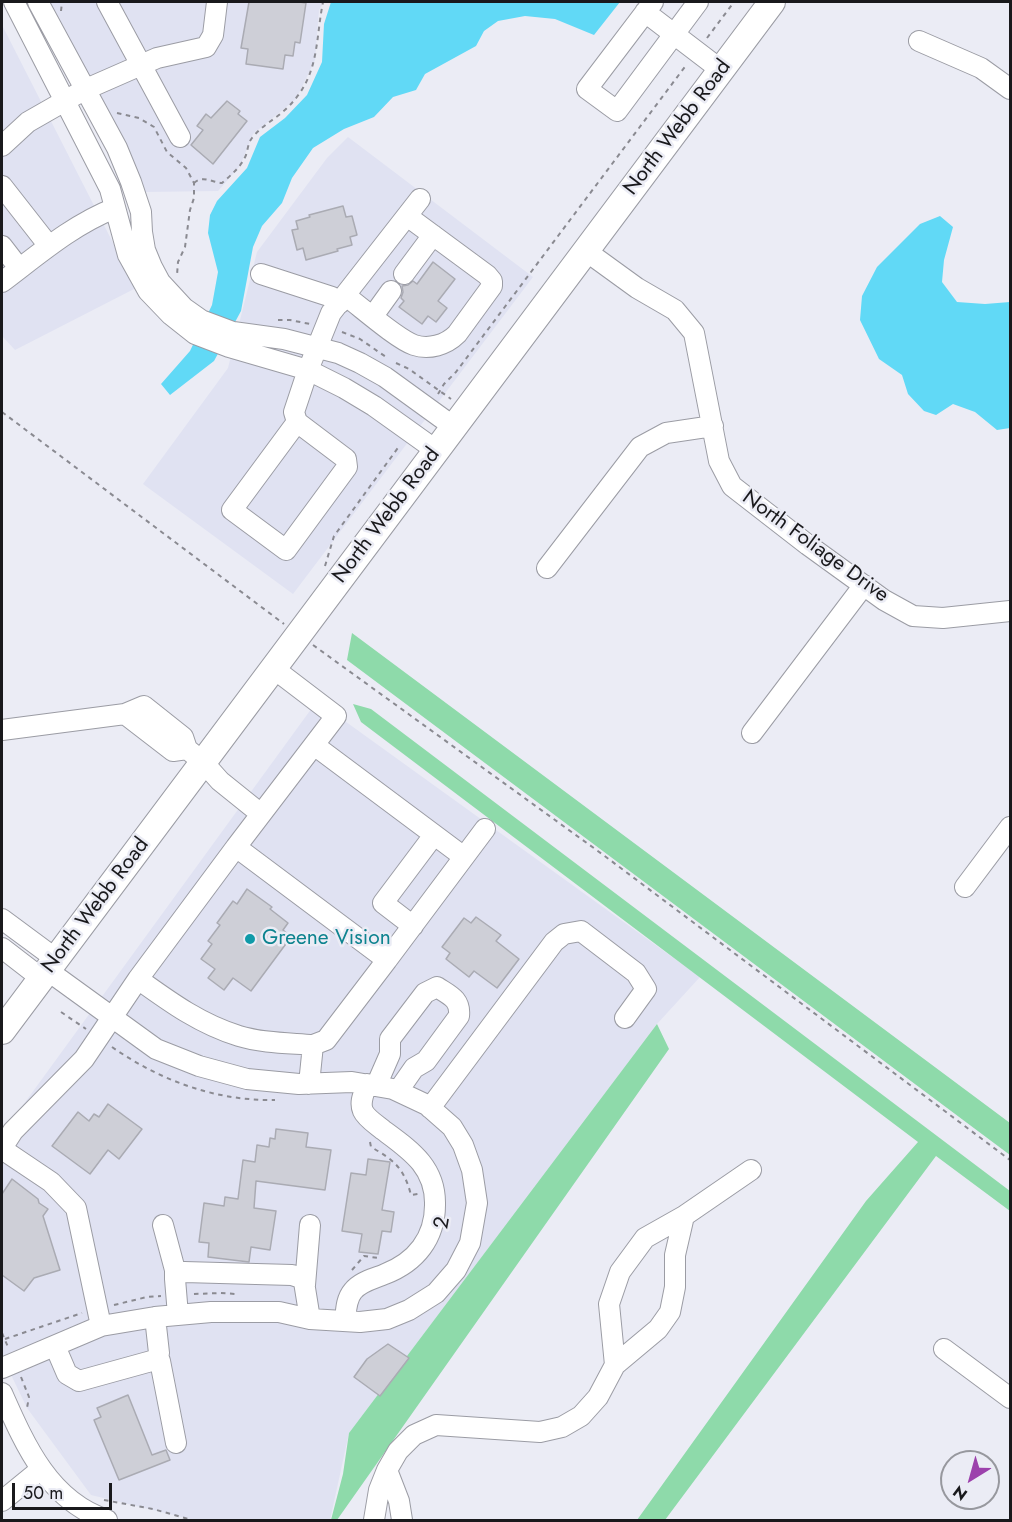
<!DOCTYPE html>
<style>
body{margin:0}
#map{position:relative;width:1012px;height:1522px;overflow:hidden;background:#ebecf5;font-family:Jost,sans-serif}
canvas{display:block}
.frame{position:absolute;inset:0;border:3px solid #19191c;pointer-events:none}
.north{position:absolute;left:940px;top:1450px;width:60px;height:60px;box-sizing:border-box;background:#ebecf5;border:2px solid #97989e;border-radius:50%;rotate:217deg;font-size:16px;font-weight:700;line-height:24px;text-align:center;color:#19191c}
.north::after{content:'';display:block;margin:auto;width:21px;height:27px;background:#9c41ac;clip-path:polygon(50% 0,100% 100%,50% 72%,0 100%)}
.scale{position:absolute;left:12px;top:1483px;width:100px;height:27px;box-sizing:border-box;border:3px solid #19191c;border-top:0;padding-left:8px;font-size:18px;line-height:21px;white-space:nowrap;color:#19191c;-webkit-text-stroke:4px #ebecf5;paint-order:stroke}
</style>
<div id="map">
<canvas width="1012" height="1522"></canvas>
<div class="frame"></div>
<div class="north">N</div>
<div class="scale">50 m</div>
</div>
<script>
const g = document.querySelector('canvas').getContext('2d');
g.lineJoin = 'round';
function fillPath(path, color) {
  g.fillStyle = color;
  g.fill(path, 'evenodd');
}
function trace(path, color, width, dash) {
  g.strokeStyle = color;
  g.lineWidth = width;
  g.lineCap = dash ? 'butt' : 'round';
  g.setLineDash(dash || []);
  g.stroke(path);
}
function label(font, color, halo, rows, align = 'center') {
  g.font = font + ' Jost,sans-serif';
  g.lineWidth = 5;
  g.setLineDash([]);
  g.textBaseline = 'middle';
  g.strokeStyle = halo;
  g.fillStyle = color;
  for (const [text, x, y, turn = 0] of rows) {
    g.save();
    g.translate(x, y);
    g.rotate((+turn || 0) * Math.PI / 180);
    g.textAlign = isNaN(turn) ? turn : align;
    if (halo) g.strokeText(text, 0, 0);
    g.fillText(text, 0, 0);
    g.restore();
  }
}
fillPath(new Path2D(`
 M47 2H324L319 10 315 60 296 99 253 134 240 166 218 191 145 192Z
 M2 25 136 288 15 350 2 336Z
 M348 137 533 277 293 594 143 484 228 368 257 252 327 158Z
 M317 701 700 977 657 1024 349 1433 330 1520H194L91 1495 27 1408 2 1356V1134Z`), '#e0e2f2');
fillPath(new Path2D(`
 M352 633 1010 1123V1155L347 660Z
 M353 704 371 709 1010 1191V1211L936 1156 665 1520H637L866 1201 918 1142 361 722Z
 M657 1024 669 1049 337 1520H331L343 1474 349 1433Z`), '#8edaaa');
fillPath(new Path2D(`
 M331 2H620L594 35 555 19 525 16 498 21 484 31 476 46 425 74 416 90 393 97 374 117 344 129 313 148 292 178 282 203 262 226 253 247 241 311 214 361 170 395 161 384 190 351 212 305 218 272 208 233 210 215 217 201 247 168 260 137 285 118 307 95 322 62 324 24Z
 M940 216 953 227 944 260 942 282 957 302 985 304 1010 302V428L997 430 975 412 953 404 936 415 924 411 908 394 902 375 879 359 860 320 862 296 877 267 920 224Z`), '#61d9f6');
const building = new Path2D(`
 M249 2H299L306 3 300 43 295 42 293 56 285 55 283 69 246 64 248 49 241 48Z
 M227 101 240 111 238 114 247 121 213 164 191 145 203 130 197 126 206 114 211 118Z
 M343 206 346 217 352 216 357 235 350 237 352 245 337 249 338 251 306 260 303 248 297 250 292 230 298 229 296 221 310 217 309 215Z
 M433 262 455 279 438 301 447 308 436 322 428 316 422 324 399 307 404 301 401 298 403 292 402 286 408 285 413 281 417 284Z
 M247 889 272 907 270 909 288 923 283 930 291 937 251 991 233 978 224 990 208 978 215 969 201 959 212 944 208 941 220 925 217 923 233 901 237 904Z
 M476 917 501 935 496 941 519 959 497 988 474 971 469 977 446 959 450 953 442 947 464 918 471 923Z
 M108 1104 142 1129 119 1159 108 1150 90 1174 52 1146 78 1112 89 1121 94 1114 99 1117Z
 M276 1129 308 1133 306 1147 331 1150 325 1190 256 1181 254 1208 276 1211 270 1250 251 1247 249 1262 208 1257 209 1243 199 1242 204 1203 224 1206 225 1197 238 1199 243 1160 255 1162 257 1145 269 1147 270 1138 275 1139Z
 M368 1159 390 1162 382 1210 394 1212 391 1232 382 1231 378 1254 359 1252 362 1234 342 1231 351 1173 366 1175Z
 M12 1179 38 1199 39 1203 48 1209 43 1216 60 1270 34 1278 24 1291 2 1275V1194Z
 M388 1344 409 1358 380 1396 354 1377 367 1359Z
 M128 1395 152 1455 166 1450 170 1460 119 1480 94 1420 101 1417 97 1408Z`);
fillPath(building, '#cecfd7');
trace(building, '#aaabb3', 1.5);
const minor = new Path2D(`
 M14 2 110 189 128 255 148 291 171 315 195 334 229 347 308 370 344 388 374 406 437 451
 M38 2 117 148 131 182 141 212 142 232 145 250 152 267 160 282 184 308 201 320 233 332 284 339 338 353 360 363 385 377 454 427
 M107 2 180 137
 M653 2 587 89 617 111 698 2
 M645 12 721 70
 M919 41 981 68 1010 89
 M2 146 28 122 84 90 157 58 206 47 213 35 217 2
 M2 186 49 246
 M2 246 19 268
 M586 251 637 288 675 310 694 333 719 461 732 486 808 545 884 600 913 616 943 618 1010 611
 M261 274 332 297 340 303
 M404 274 433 235
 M2 282C38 255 72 225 115 208
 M346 296C362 308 397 339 414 345 429 350 446 345 457 334L492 286V281L487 275 407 216
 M373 316 391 291
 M297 422 346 459 347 467 286 550 232 510 297 422 294 412 308 370 331 313 420 199
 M547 568 640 447 666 433 713 426
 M125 714 173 751 187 749
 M2 730 125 714 144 706 183 737 187 749 203 762 220 781 261 814
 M752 733 864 585
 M314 745 464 857
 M236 847 336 716 273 668
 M965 887 1010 827
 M2 919 56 959
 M413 926 383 903 434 835
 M2 948 41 978
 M387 960 485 829
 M138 979C170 1002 200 1024 239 1036 262 1043 288 1043 313 1045L309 1084
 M376 1086 390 1054V1039L425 993 437 987C449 995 461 999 459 1016L426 1061 414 1068 398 1091
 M430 1108 554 942 564 934 581 931 636 973 646 989 625 1018
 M2 1148 13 1131 84 1059 138 979 236 847 387 960 326 1040 313 1045
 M2 1149 51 1182 76 1208 101 1326
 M163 1225 175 1270V1279
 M305 1285 310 1225
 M178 1315 175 1279 178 1274 184 1272 292 1275 301 1278 304 1282 310 1319
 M345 1321C346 1311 346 1299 353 1291 361 1281 374 1279 385 1274 416 1262 435 1238 435 1205 436 1167 410 1150 383 1130 377 1125 366 1118 363 1111 359 1102 364 1093 367 1084
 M55 1346 67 1374 79 1381 155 1360 159 1353 155 1317
 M944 1349 1010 1398
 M155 1360 160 1361 176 1443
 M615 1365 609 1304 620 1272 645 1238 684 1216 751 1170
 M2 1368 101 1326 155 1317 211 1312H279L310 1319 360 1322 387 1319 409 1310 436 1293 456 1270 470 1243 477 1203 472 1170 463 1145 452 1127 427 1105 393 1089 352 1082 299 1084 247 1079 199 1066 156 1049 47 970
 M2 1393C25 1445 49 1501 107 1520
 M387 1470 399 1501 402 1520
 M2 1501 40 1470
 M374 1520 379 1490 387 1470 398 1451 414 1435 436 1425 540 1432 562 1427 581 1416 598 1397 615 1365 658 1329 670 1312 675 1287V1255L684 1216`);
const major = new Path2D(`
 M2 1031 772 2`);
trace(minor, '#9b9ca4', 22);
trace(major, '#9b9ca4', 28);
trace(new Path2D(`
 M299 2H300
 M61 11 62 2
 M707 38 734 2
 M117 113 139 118 154 127 167 152 186 168 194 183V198L190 210 185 247 178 262 177 275
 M194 183C203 175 211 182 222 183 232 174 241 167 246 155 248 149 248 143 252 138 262 125 276 119 287 108 320 76 315 42 323 2
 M278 320H290L310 324
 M342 332 360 339 386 357
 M396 363 409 369 451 399
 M438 394 444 384 456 372 687 64
 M2 412 284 624
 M325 566 334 536 400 445
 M313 645 602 854 1010 1160
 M61 1012 86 1029
 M112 1047C161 1081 216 1101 275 1100
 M370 1142 371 1147C394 1160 404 1168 411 1195L418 1194
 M352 1270 364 1256 378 1258
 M194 1294 220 1293 236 1294
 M114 1305 147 1297 161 1296
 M2 1333 8 1347
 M5 1339 82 1313
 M21 1377 29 1397 27 1408
 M104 1500 153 1509 192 1520`), '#8a8a91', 2, [4.5, 4.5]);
trace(minor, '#fff', 20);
trace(major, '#fff', 26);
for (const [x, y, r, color] of [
 [250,939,6,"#0f9aa8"]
]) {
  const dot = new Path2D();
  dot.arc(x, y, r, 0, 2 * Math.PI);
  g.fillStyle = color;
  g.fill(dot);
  trace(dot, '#ebecf5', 2);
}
label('21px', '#19191c', '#ebecf5', [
 ["North Webb Road",678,128,-53],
 ["North Webb Road",387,516,-53],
 ["North Foliage Drive",815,547,36],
 ["North Webb Road",96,906,-53],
 ["2",443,1223,-80]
]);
label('21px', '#0d838f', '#ebecf5', [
 ["Greene Vision",262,939]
], 'left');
</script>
